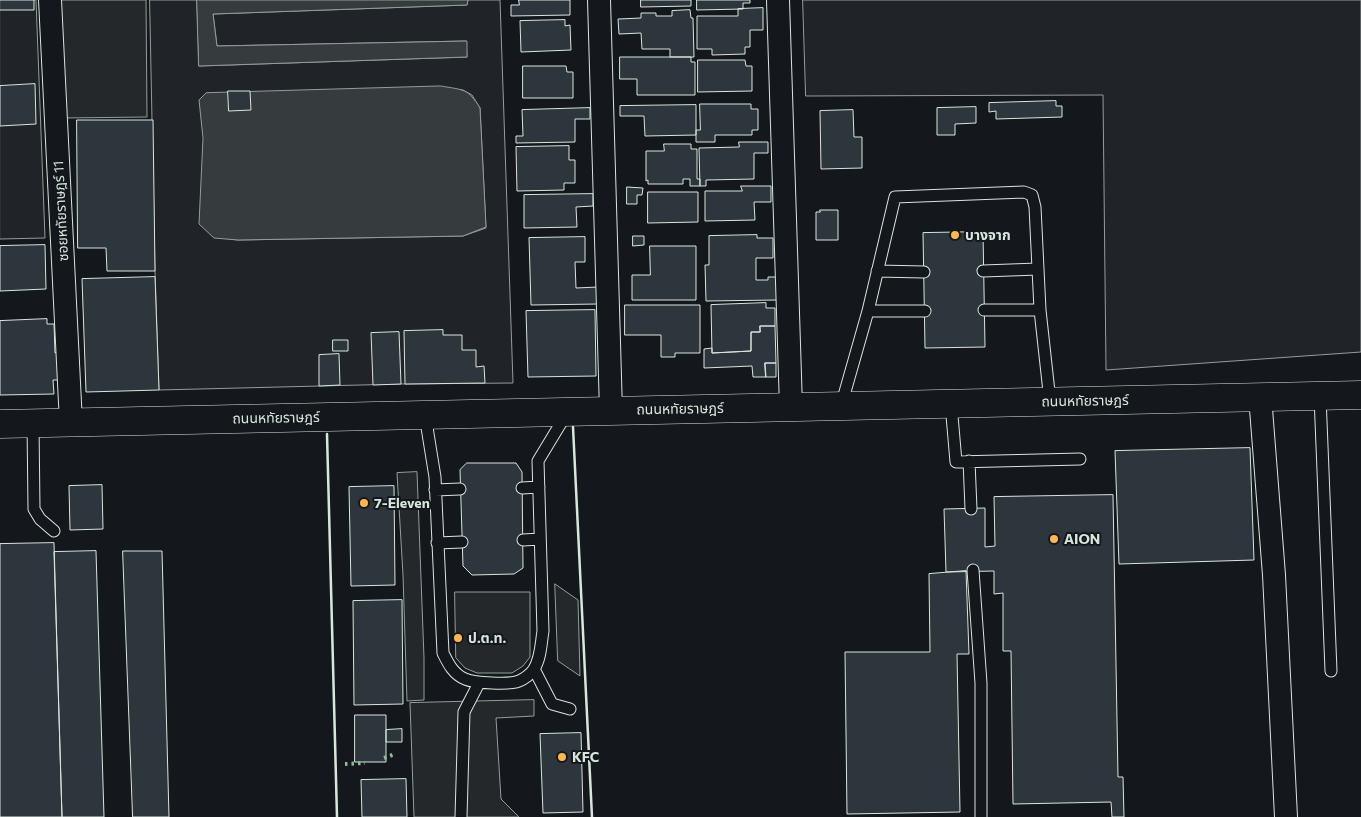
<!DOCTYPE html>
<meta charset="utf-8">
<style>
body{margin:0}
canvas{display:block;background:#14181c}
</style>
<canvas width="1361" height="817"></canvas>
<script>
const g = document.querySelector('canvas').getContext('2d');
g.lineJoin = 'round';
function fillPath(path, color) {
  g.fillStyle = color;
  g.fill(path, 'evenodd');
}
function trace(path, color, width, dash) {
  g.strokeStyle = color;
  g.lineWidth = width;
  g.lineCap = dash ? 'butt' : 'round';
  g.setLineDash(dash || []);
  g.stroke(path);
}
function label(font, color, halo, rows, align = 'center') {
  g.font = font + ' Commissioner,"Noto Sans Thai",sans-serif';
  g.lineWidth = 4;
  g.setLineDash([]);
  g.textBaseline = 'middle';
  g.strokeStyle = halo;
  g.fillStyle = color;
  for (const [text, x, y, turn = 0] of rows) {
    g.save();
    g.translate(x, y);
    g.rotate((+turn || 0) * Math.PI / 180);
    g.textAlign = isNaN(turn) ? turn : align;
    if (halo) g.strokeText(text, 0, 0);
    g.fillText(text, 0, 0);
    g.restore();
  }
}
const green = new Path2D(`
 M0 0H36L45 238 0 239Z
 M150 0H197L199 66 467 57 466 41 217 46 213 14 467 5 468 0H500L513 383 401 384 159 390 155 271ZM463 90 472 95 480 108 486 228 463 236 238 240 214 237 200 100Z
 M803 0H1361V352L1106 370 1103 95 806 96Z`);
fillPath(green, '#202428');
trace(green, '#939e99', 1);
const parking = new Path2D(`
 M58 0H146L147 117 63 118Z
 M417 472 424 658V700L407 701 403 575 397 473Z
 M555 584 578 600 580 676 558 661Z
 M455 592H530V657L523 666 512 673H477L465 668 456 658Z
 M534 700V716L496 718 501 799 519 817H414L410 703Z`);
fillPath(parking, '#24282b');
trace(parking, '#939e99', 1);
const water = new Path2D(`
 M197 0H468L467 5 213 14 217 46 467 41V57L199 66Z
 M441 86C463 90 468 88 480 108L486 227 463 236 238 240 214 238 199 224 203 138 199 100 206 93Z`);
fillPath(water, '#363b3e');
trace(water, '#939e99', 1);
const building = new Path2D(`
 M0 0H34V10H0Z
 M519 0H570V15L511 16V5H519Z
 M641 0H691V6L641 7Z
 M697 0H750V3H743V9L697 10Z
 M763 8V30H750V47H745V54L712 55V49H697V16H738V9Z
 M690 10 691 18H693L694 57H670V49H642L641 33 619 34 618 19 641 18V13H656V16H672V11Z
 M565 20V26L570 25 571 50 521 52 520 21Z
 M620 57H691V62H695V95H637V79H620Z
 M698 60H745L746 66H752V91L698 92Z
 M523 66H566L567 72H573V98H523Z
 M35 84 36 124 0 126V86Z
 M228 91H250L251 110 229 111Z
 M1056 101V106H1062V117L996 119V111L989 112V103Z
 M700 104H751V109H758V130H752V135H715V142H696V130H700Z
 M696 105V135L645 136 644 116H620V106Z
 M976 107V123L955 124V135H937V108Z
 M590 108V119H575V142L516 143V136H523L522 110Z
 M853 110 854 137H862V168L821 169 820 111Z
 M77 120H153L155 271H107L106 248H78Z
 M739 142H768V153H754V179L706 180V186H700L699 148 739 147Z
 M664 144H691V149H697V179H700V186H690V179H683V184H648V180L646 181V151H664Z
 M569 146V160H575V183H564V190L517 191 516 147Z
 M741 186H771V202H754L755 220 705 221V191H742Z
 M627 187 643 188 642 195H637V204H627Z
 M648 192H698V222L648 223Z
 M593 194V206L576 207 577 227 524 228V195Z
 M820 210H838V240H816V212H820Z
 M983 232 985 347 925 348 923 233Z
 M757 235V238H773V258H756V280H768V277H776L777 300 706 301 705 265H709V236Z
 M633 236H644V245L633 246Z
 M585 237V262H575L576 288 598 287V304L531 305 529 238Z
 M45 245 46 289 0 291V246Z
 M650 246H696V300H632V275H650Z
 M155 277 159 390 86 392 82 279Z
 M766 303V308H775V326H760V332H751V351L712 353 711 305Z
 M625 305H700V353H675V357H661V335H625Z
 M595 310 596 376 528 377 526 311Z
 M47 319V324H54L55 353 62 352V380H53L54 394 0 395V321Z
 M760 326H775L776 363H765L766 377H753L752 366 704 368V349L712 348V353L751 351V332H760Z
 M443 330V335H462V350H476V367L484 366 485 383 405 384 404 331Z
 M399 332 401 384 373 385 371 333Z
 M333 340H348V351H333Z
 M339 354 340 385 319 386V355Z
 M765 363H776V377H766Z
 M1250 448 1254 560 1119 564 1115 451Z
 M467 463H516L522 472 523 568 514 574 472 575 463 566 460 470Z
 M102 485 103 529 70 530 69 486Z
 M394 486 395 585 351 586 349 487Z
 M1113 495 1118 777H1123L1124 817H1112L1111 802 1013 804 1011 651H1003V593L994 594V571L946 572 944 509 985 508V547L995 546 994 497Z
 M54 543 62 817H0V544Z
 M96 551 104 817H62L54 552Z
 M123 551H162L169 817H133Z
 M966 571 969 654H957L960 812 847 814 845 652H930L929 574Z
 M402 600 403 704 354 705 353 601Z
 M355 715H386V762H355Z
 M402 729V742H386V730Z
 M581 733 583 812 543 813 540 734Z
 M406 779 407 817H362L361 780Z`);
fillPath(building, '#2c363c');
trace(building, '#d8e6dc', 1);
const service = new Path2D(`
 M877 271 924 272
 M983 271 1038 269
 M984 310H1040
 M868 311H925
 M1320 396 1331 671
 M951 404 956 462 1080 459
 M841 406 868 311 895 197 1024 192 1032 195 1035 207 1040 310 1050 401
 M425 415 435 477 443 653C448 663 453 674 465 679 474 683 510 685 519 681 524 679 531 674 534 669 541 658 541 643 543 631L538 461 567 413
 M33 423 34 509 40 519 54 531
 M969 461 971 509
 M522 488 539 487
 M435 490 460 489
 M523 540 540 539
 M437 543 462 542
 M973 570 981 683V817
 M534 669 552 704 570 709
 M461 817 464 712 479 683`);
const minor = new Path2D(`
 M50 0 71 423
 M599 0 611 411
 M778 0 791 407
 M1260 396 1274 575 1286 817`);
const secondary = new Path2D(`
 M0 424 1361 395`);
trace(service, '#d8e6dc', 13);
trace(minor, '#d8e6dc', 24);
trace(secondary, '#d8e6dc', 29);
trace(service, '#14181c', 11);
trace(minor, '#14181c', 22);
trace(secondary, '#14181c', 28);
trace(new Path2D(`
 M384 758 395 754
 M345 764 365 763`), '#8ac095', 4, [2.5, 4]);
trace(new Path2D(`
 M573 427 592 817
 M327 434 337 817`), '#d8e6dc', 2.5);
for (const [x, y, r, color] of [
 [955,235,5,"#ffb74d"],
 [364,503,5,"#ffb74d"],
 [1054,539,5,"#ffb74d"],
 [458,638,5,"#ffb74d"],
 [562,757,5,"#ffb74d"]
]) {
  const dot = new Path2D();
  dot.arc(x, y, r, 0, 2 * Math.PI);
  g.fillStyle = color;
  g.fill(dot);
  trace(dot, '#14181c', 2);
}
label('14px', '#d8e6dc', '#14181c', [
 ["ซอยหทัยราษฎร์ 11",61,211,-93],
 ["ถนนหทัยราษฎร์",1085,401,-1],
 ["ถนนหทัยราษฎร์",680,409,-1],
 ["ถนนหทัยราษฎร์",276,418,-1]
]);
label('bold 14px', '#d8e6dc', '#14181c', [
 ["บางจาก",965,235],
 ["7-Eleven",374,503],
 ["AION",1064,539],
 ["ป.ต.ท.",468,638],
 ["KFC",572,757]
], 'left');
</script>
